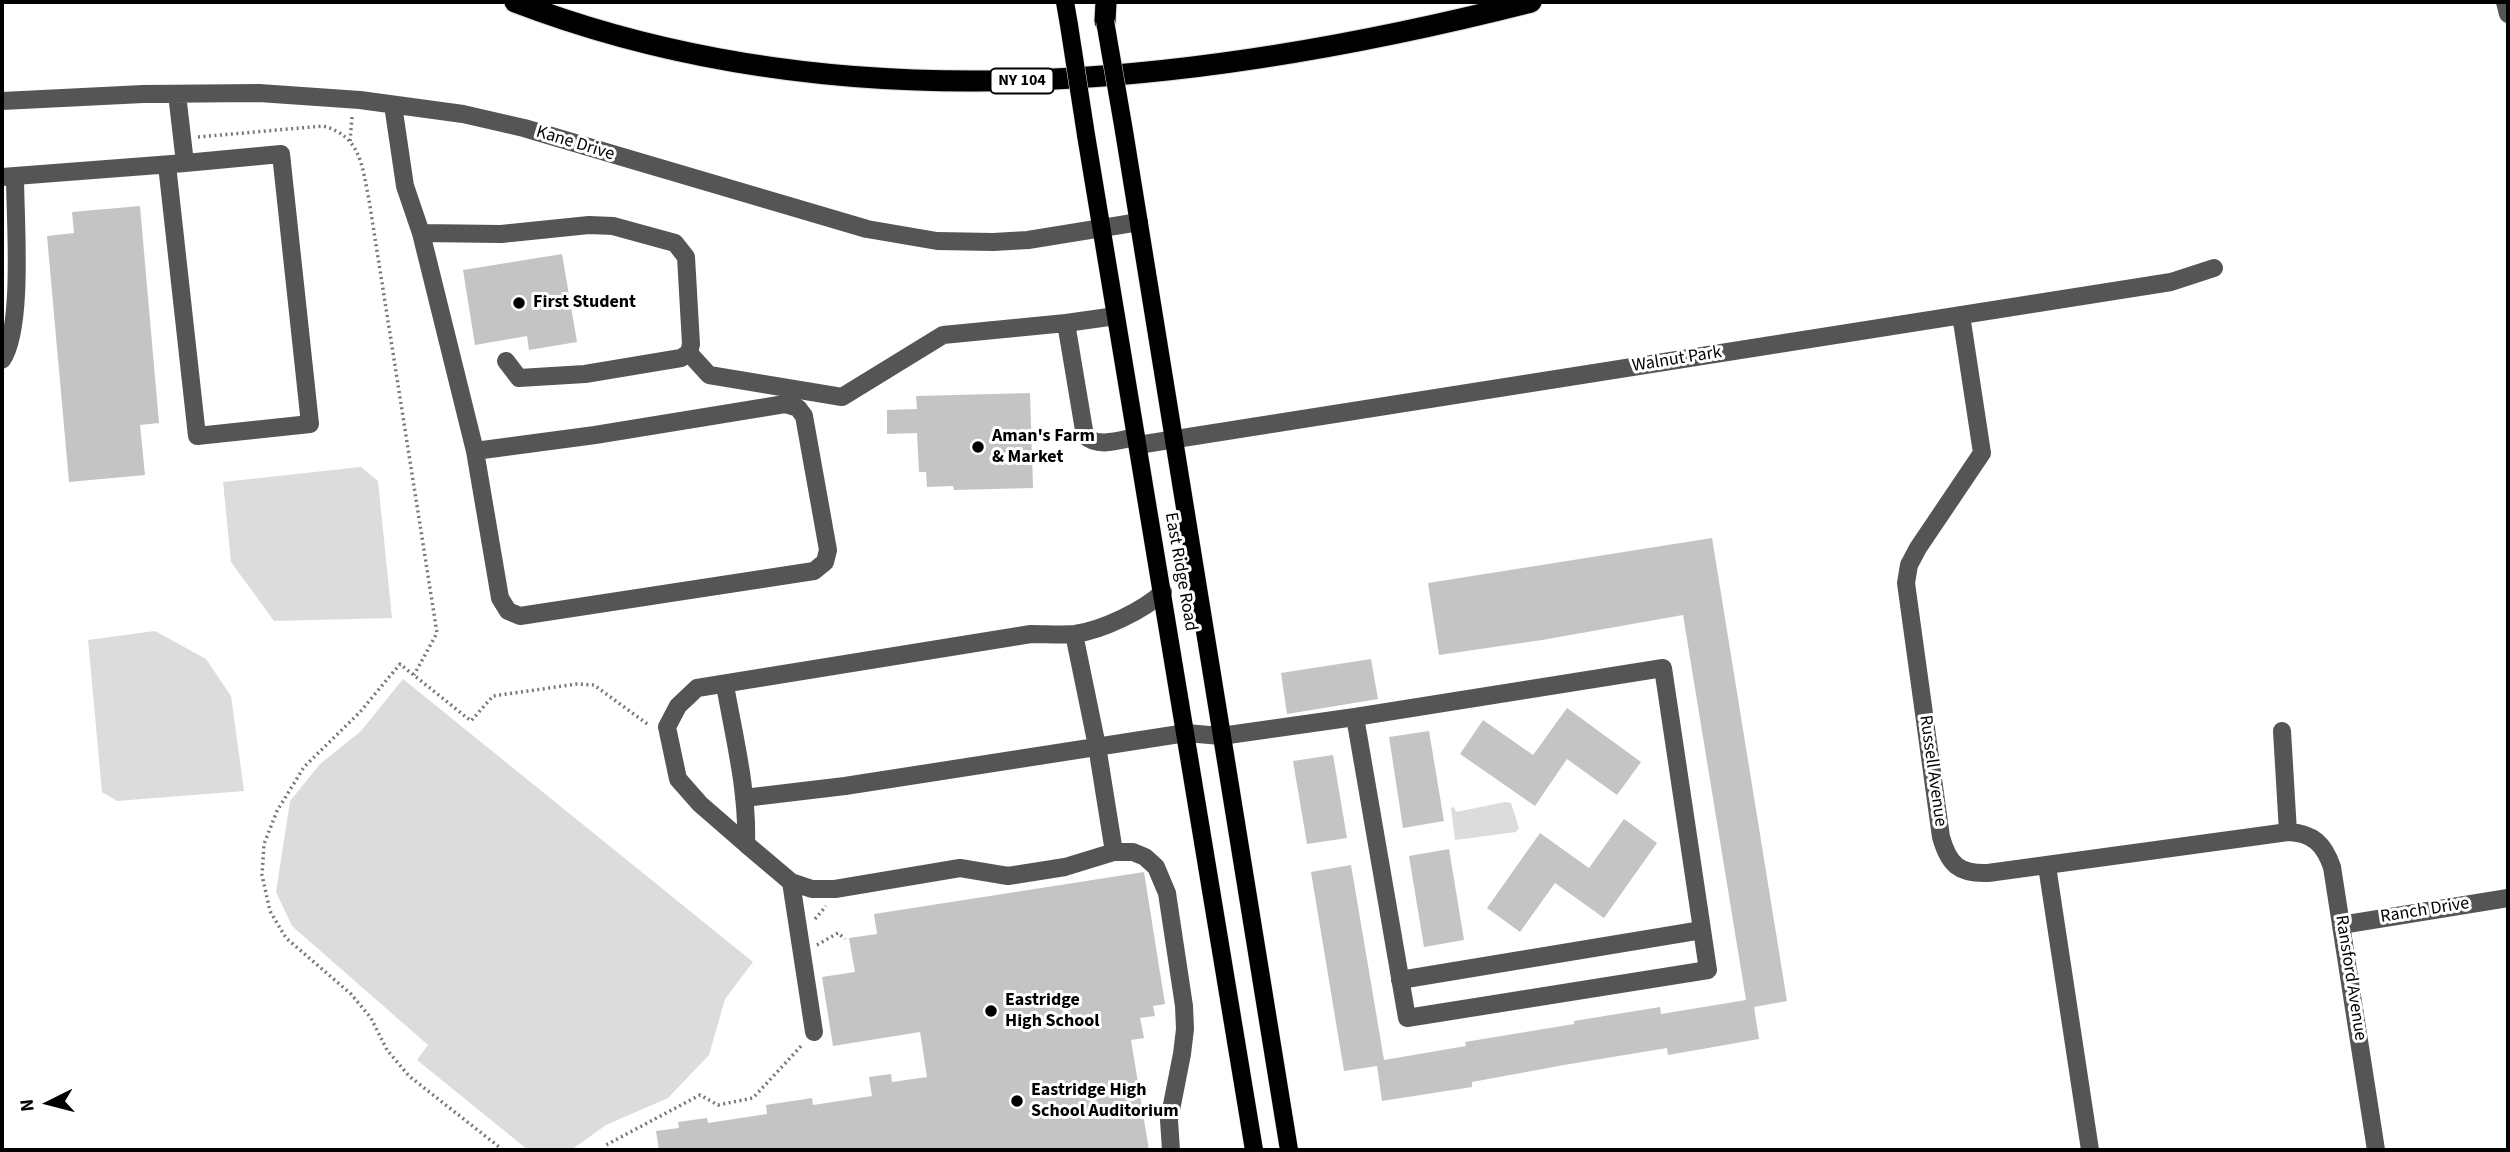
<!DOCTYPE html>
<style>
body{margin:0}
#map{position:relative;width:2510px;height:1152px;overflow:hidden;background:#fff;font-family:"Source Sans 3",sans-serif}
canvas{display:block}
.frame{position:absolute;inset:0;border:4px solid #000;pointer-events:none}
.north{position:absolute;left:14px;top:1068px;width:70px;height:70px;-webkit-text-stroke:5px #fff;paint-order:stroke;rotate:264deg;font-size:19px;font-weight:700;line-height:28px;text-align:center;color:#000}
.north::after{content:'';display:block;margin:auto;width:24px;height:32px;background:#000;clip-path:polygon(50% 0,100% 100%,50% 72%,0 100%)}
</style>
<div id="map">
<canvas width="2510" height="1152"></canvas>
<div class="frame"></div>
<div class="north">N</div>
</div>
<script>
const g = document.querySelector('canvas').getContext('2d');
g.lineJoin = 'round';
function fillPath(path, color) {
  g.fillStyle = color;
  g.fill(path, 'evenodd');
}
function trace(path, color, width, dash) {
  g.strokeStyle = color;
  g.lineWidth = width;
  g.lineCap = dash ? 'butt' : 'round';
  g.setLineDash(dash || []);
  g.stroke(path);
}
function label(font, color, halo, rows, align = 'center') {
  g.font = font + ' "Source Sans 3",sans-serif';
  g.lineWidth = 6;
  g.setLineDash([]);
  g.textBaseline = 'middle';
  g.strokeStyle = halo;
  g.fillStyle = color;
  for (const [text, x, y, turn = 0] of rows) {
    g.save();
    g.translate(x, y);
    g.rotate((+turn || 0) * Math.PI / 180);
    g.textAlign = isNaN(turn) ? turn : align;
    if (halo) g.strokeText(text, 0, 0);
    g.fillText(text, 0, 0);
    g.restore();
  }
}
fillPath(new Path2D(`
 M361 467 378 481 392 618 274 621 231 562 223 482Z
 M155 631 206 659 231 696 244 791 117 801 102 792 88 640Z
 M403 679 753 962 725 999 709 1055 668 1098 606 1125 571 1150H528L417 1060 428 1045 292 926 276 892 290 801 320 764 361 731Z
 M1505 802 1511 803 1519 828 1516 832 1455 840 1451 808 1454 807 1456 812Z`), '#dcdcdc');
fillPath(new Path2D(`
 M140 206 159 423 140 425 145 475 69 482 47 236 74 233 72 212Z
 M562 254 577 342 529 350 527 336 475 345 463 270Z
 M1030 393 1033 488 954 490 953 486 927 487 926 472H919L917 433 887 434V410L917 409 916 396Z
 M1712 538 1787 1001 1754 1007 1759 1039 1668 1055 1667 1048 1564 1065 1472 1082V1087L1382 1101 1377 1066 1344 1071 1311 872 1351 865 1384 1060 1466 1046 1465 1042 1574 1024V1021L1660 1007 1661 1014 1746 1000 1683 615 1542 640 1439 655 1428 583Z
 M1371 659 1378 699 1287 714 1281 673Z
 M1567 708 1641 762 1617 795 1567 759 1535 806 1460 754 1483 720 1533 755Z
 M1429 731 1444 821 1403 828 1389 737Z
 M1333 755 1347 838 1307 844 1293 761Z
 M1624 819 1657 843 1604 918 1555 883 1520 932 1487 908 1540 833 1589 868Z
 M1449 849 1464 940 1424 947 1409 856Z
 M1144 872 1165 1004 1153 1006 1155 1016 1140 1018 1144 1038 1131 1040 1149 1150H659L656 1131 679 1128 678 1122 707 1118 708 1123 767 1114 766 1105 812 1098 813 1105 872 1096 869 1077 891 1074 892 1082 927 1077 920 1032 833 1046 822 977 855 972 849 938 877 934 874 914Z`), '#c4c4c4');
const major = new Path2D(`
 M1065 2 1069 25
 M1124 131 1289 1150
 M1086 135 1254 1150`);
const highway = new Path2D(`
 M515 2C841 127 1200 86 1531 2
 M1105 21 1106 2`);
trace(major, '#dbdbdb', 19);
trace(highway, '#dbdbdb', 23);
trace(new Path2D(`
 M198 137 323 126C361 136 362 166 369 200L437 633 414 675
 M350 141 352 117
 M815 919 826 906
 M817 945 838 933 845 939
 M503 1150 409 1076 387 1050 371 1018 351 994 286 938 270 911 262 875 264 844 277 811 304 767 360 712 400 664 471 721 493 696 577 684 594 685 650 726
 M607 1150 606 1145 700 1095 718 1105 753 1098 803 1044`), '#777', 3.5, [2, 3.5]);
trace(new Path2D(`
 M2505 2 2508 14
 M2 101 143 94 259 93 360 100 463 114 524 128 867 229 937 241 993 242 1028 240 1139 222
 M393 105 405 186 421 233 475 451 500 598 508 611 520 616 814 571 825 562 828 550 804 416 798 408 785 404 595 435 475 451
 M167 165 197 436 310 424 281 154 185 163
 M2 177 185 163 177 94
 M421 233 501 234 589 225 613 226 675 243 686 257 691 344 689 353 681 358 585 374 519 378 506 361
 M1961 315 1982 453 1918 548 1909 565 1906 583 1941 837C1949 865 1959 874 1988 873L2288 832C2313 833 2324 844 2332 867L2376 1150
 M1116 316 1066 323 1085 436C1098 448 1120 440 1136 437
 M689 353 709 375 842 397 943 335 1066 323
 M2 360C24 328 15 218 15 176
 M1138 445 2171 282 2214 268
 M1074 634 1097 746 1114 852
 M725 685C734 737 748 791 746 844L700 804 678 779 667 727 678 706 697 688 1031 634C1046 634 1061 635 1075 634 1102 630 1143 611 1163 592
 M2282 731 2288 832
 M744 798 845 786 1186 733 1221 736 1355 717 1663 668 1708 970 1407 1018 1355 717
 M746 844 791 882 812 889H835L960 868 1008 876 1065 867 1114 852H1133L1145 857 1156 867 1167 893 1184 1006 1185 1029 1182 1054 1169 1120 1171 1150
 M2047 866 2090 1150
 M791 882 814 1032
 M2341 925 2508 898
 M1400 980 1702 930`), '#555', 18);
trace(major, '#000', 18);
trace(highway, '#000', 21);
const majorBridge = new Path2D(`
 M1105 21 1124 131
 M1069 25 1086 135`);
trace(majorBridge, '#dbdbdb', 19, []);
trace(majorBridge, '#000', 18);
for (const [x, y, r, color] of [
 [519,303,7,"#000"],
 [978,447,7,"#000"],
 [991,1011,7,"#000"],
 [1017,1101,7,"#000"]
]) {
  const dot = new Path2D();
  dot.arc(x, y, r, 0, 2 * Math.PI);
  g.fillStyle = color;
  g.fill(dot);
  trace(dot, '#fff', 2.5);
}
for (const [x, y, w] of [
 [1022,81,63]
]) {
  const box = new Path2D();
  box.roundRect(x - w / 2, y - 12.5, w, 25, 5);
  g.fillStyle = '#fff';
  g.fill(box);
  trace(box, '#000', 2);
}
label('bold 16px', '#000', null, [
 ["NY 104",1022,81]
]);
label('18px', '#000', '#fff', [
 ["Kane Drive",575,144,17],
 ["Walnut Park",1677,360,-9],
 ["East Ridge Road",1180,572,80],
 ["Russell Avenue",1932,771,82],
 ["Ranch Drive",2425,911,-9],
 ["Ransford Avenue",2350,978,81]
]);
label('bold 18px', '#000', '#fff', [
 ["First Student",533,303],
 ["Aman's Farm",992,437],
 ["& Market",992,458],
 ["Eastridge",1005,1001],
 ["High School",1005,1022],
 ["Eastridge High",1031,1091],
 ["School Auditorium",1031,1112]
], 'left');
</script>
